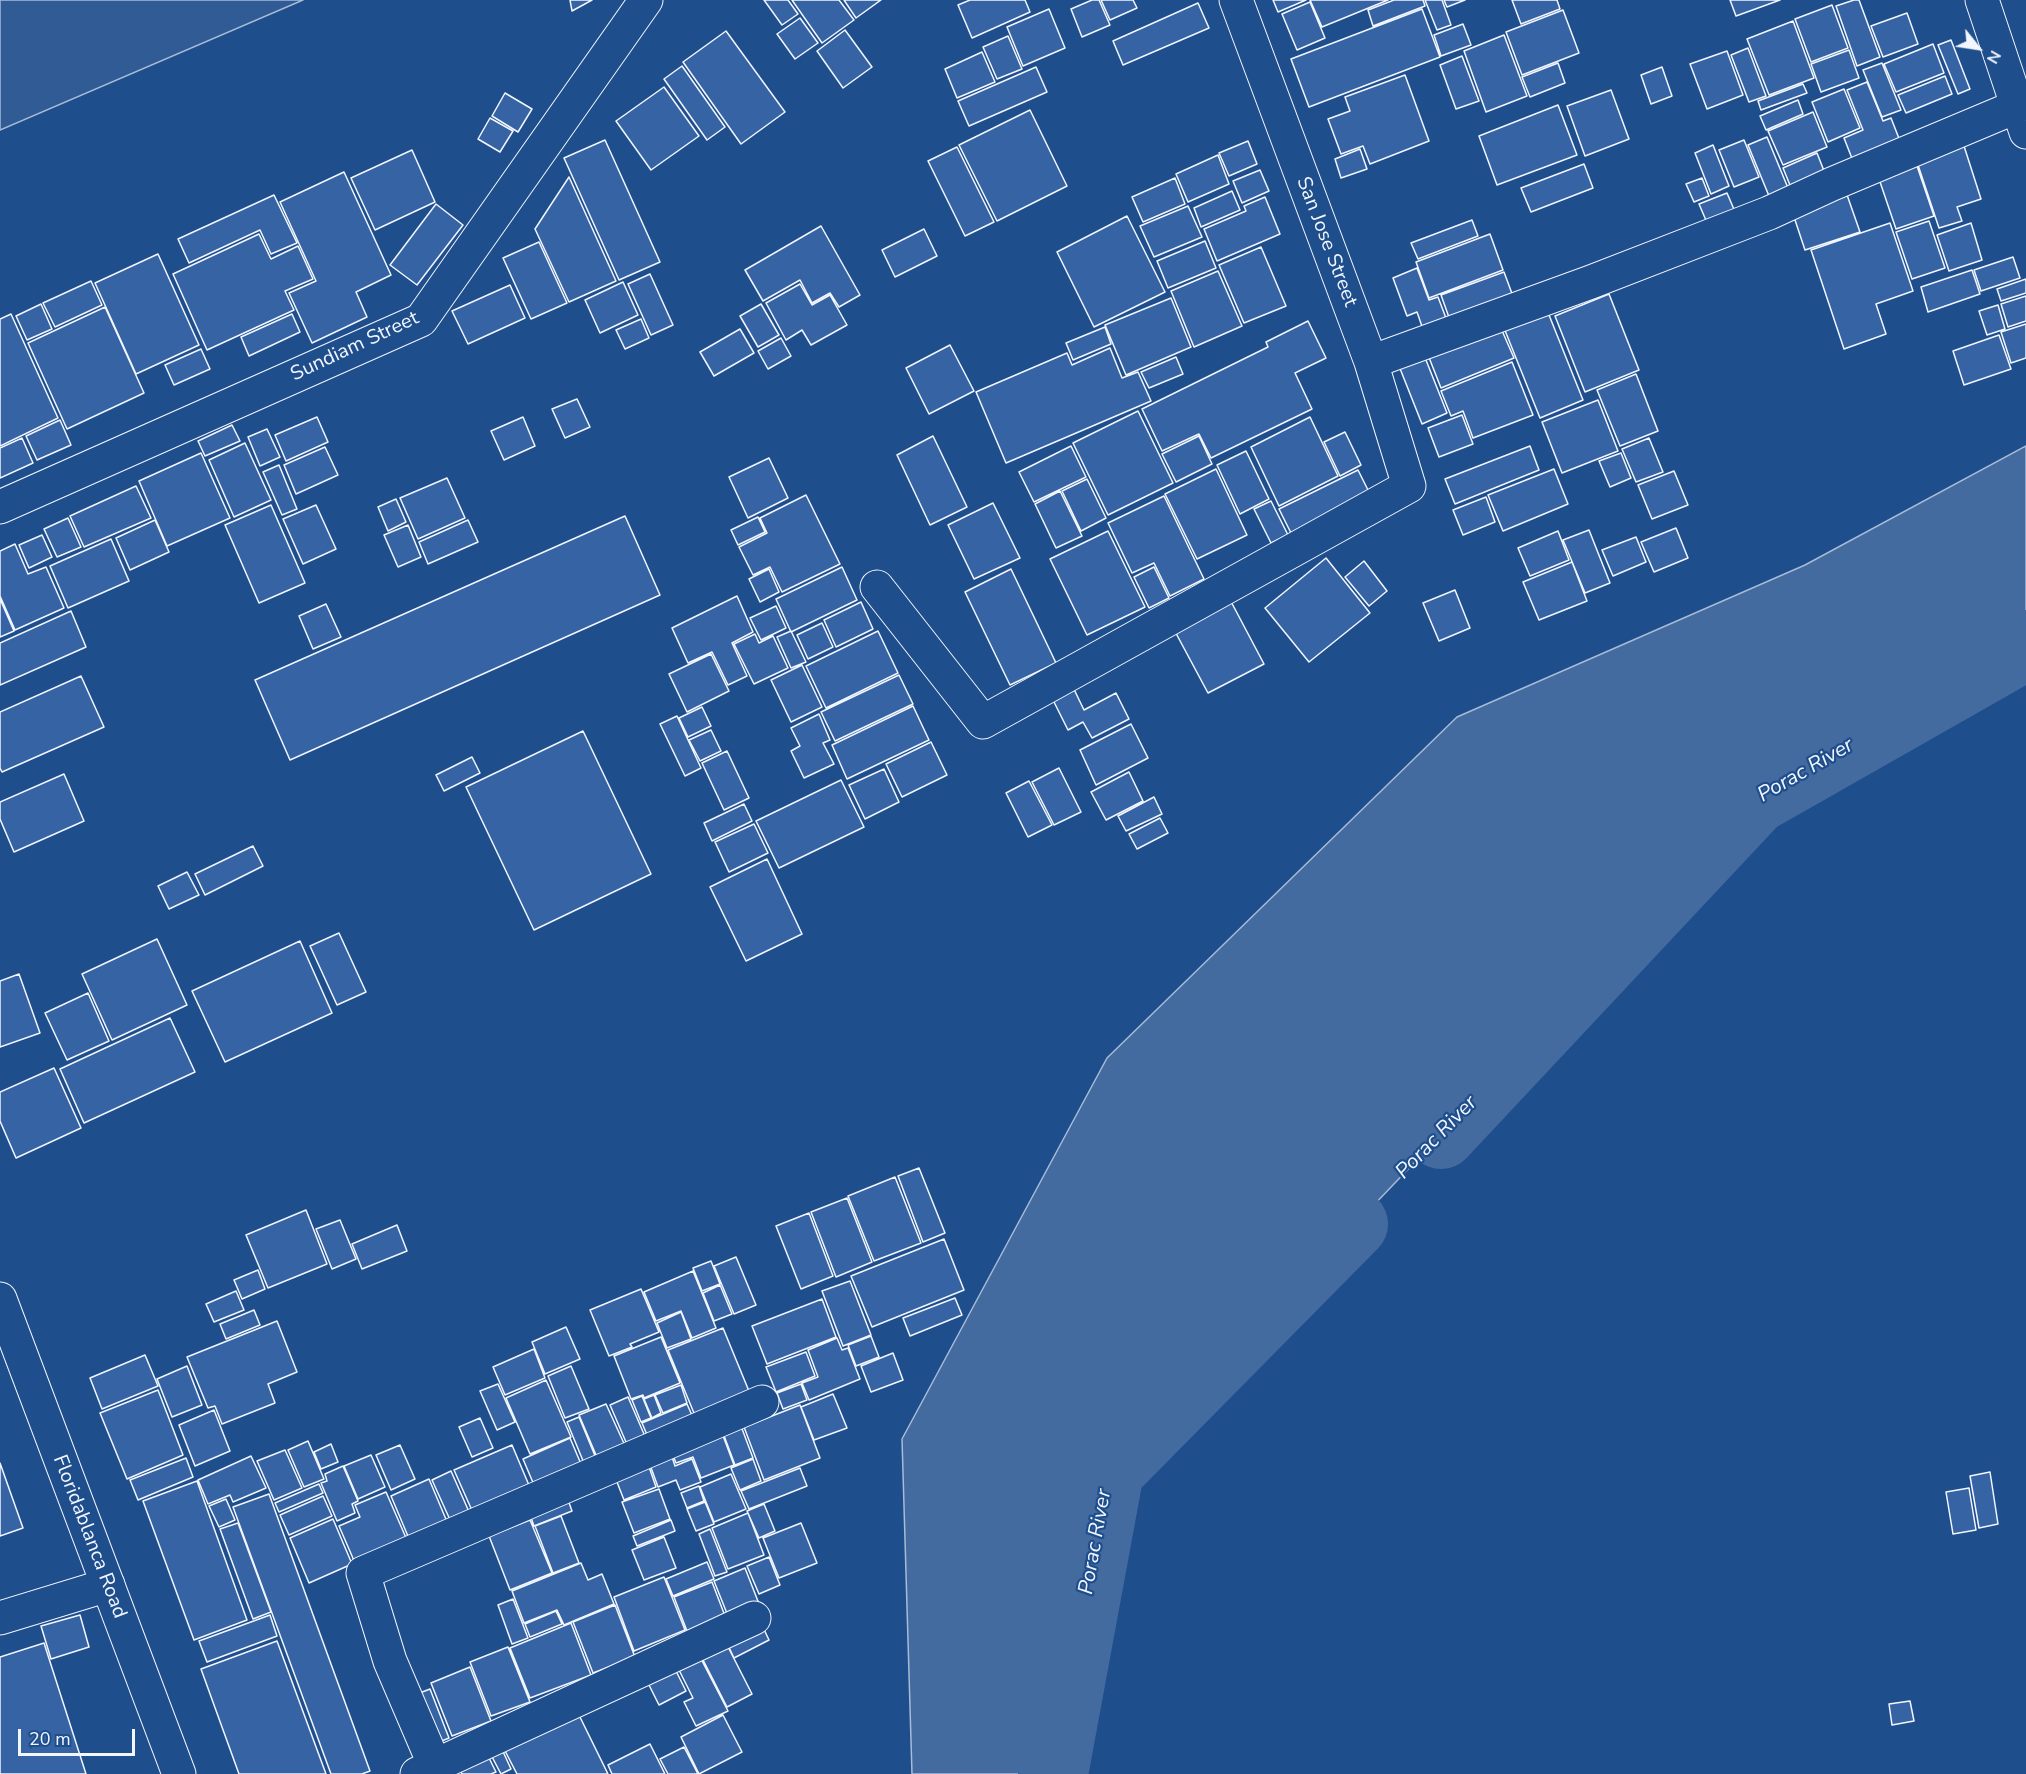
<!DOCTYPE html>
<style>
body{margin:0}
#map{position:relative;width:2026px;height:1774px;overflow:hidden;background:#1f4e8c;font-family:"Nunito Sans",sans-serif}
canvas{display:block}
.north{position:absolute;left:1948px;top:18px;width:60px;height:60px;-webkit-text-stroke:4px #1f4e8c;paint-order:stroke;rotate:120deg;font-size:16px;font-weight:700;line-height:24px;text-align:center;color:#f2f6ff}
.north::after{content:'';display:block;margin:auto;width:21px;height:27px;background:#f2f6ff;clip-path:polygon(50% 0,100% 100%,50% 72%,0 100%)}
.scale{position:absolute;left:18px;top:1729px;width:117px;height:27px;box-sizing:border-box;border:3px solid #f2f6ff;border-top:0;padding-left:8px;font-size:18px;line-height:21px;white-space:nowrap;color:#f2f6ff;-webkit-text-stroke:4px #1f4e8c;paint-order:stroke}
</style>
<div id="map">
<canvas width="2026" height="1774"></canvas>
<div class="north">N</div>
<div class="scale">20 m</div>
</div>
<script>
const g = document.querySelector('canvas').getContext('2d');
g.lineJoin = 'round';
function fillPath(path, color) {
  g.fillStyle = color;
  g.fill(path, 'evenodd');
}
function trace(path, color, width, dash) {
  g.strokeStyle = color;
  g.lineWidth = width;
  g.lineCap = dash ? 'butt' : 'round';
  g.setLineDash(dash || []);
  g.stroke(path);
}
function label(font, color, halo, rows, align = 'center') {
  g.font = font + ' "Nunito Sans",sans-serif';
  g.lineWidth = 4.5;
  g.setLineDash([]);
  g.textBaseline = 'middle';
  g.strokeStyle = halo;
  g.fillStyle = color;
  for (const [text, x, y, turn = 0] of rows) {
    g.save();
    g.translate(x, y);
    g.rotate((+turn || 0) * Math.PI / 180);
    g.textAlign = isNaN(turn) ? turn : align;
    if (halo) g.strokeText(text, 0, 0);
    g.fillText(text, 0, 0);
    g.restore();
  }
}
const built = new Path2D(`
 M0 0H303L0 130Z`);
fillPath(built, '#305b95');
trace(built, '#a8bbd7', 1.5);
const water = new Path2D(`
 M2026 446V630L1965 657 1674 854 1499 1074 1350 1230 1147 1426 1075 1583 1067 1774H912L902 1439 1107 1058 1457 717 1805 565Z`);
fillPath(water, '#446ba0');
trace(water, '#a8bbd7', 1.5);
trace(new Path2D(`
 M1441 1134 1755 799 2026 645
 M1053 1774 1109 1471 1353 1224`), '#446ba0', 70);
const building = new Path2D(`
 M570 0H592L572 11Z
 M764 0H788L798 14 782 25Z
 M792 0H839L854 20 822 43Z
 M844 0H881L856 18Z
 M970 0H1025L1030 12 972 38 958 5Z
 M1092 0H1099L1110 25 1082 37 1071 9Z
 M1101 0H1133L1137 8 1110 20Z
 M1273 0H1306L1278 12Z
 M1310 0H1388L1322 27Z
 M1394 0H1423L1425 6 1373 26 1368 10Z
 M1425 0H1442L1451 25 1437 30Z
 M1444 0H1465L1447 7Z
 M1512 0H1557L1560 9 1521 24Z
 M1730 0H1780L1736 16Z
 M1854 0H1859L1880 57 1857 66 1836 6Z
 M1310 2 1325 38 1297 50 1282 14Z
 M1198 3 1209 28 1123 65 1113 41Z
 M1832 5 1848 48 1811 62 1795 19Z
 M1049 9 1065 48 1023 66 1007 27Z
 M1422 9 1440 57 1309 107 1291 59Z
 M1563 10 1579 53 1522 75 1506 32Z
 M1907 13 1918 44 1883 57 1871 26Z
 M800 18 818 43 795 59 777 34Z
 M1793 21 1814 78 1769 95 1747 39Z
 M1463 24 1471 45 1441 56 1434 35Z
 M845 30 872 67 843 88 817 51Z
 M726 31 785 112 741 144 683 62Z
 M1504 35 1527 96 1486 112 1464 51Z
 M1008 36 1022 69 997 79 983 47Z
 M1951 40 1970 89 1958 94 1938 45Z
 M1933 44 1944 73 1896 92 1884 64Z
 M1748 48 1766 96 1749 102 1731 55Z
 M1849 50 1859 78 1821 92 1811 64Z
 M1727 51 1743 95 1707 109 1690 64Z
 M982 52 995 82 957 98 945 69Z
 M1462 56 1479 101 1456 109 1440 65Z
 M1558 63 1565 83 1530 97 1522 77Z
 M1882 63 1901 110 1882 117 1863 70Z
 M682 66 725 127 707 140 664 79Z
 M1036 67 1047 92 969 126 958 101Z
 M1662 67 1672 96 1651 104 1641 75Z
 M1405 75 1429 141 1370 164 1363 146 1341 154 1328 119 1350 111 1345 97Z
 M1945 76 1952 94 1906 113 1898 95Z
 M1867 82 1883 121 1891 118 1900 141 1853 161 1844 138 1863 130 1847 90Z
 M1803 84 1807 93 1761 110 1758 101Z
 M664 87 699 136 651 170 616 121Z
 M1844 89 1860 128 1828 142 1812 102Z
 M1611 90 1629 139 1585 156 1567 106Z
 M505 93 532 109 518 132 492 116Z
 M1798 100 1803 114 1766 130 1760 116Z
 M1558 105 1577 155 1497 185 1479 136Z
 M1030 110 1067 186 997 221 959 145Z
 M1813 112 1827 147 1783 165 1768 131Z
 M490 118 513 131 500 152 478 139Z
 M1767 137 1788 188 1769 196 1748 145Z
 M605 140 660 262 619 280 564 158Z
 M1744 140 1759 177 1734 187 1719 150Z
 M1248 141 1257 164 1229 176 1219 153Z
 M1713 145 1729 186 1711 194 1695 153Z
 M1964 146 1981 199 1957 207 1962 221 1939 228 1917 162Z
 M957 147 994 222 965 236 928 161Z
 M1360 149 1367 169 1341 178 1335 159Z
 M412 150 435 202 375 230 351 178Z
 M1817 153 1826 176 1792 190 1783 168Z
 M1218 155 1229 184 1188 202 1176 174Z
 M1916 163 1934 216 1896 229 1878 176Z
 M1584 164 1593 188 1531 212 1521 188Z
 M1260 170 1269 191 1242 203 1233 181Z
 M344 172 391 275 356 292 367 317 312 343 289 293 316 281 280 202Z
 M569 177 616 281 569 302 535 229Z
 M1175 178 1185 204 1143 222 1132 197Z
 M1702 178 1709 196 1694 202 1686 184Z
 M1232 191 1240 210 1201 227 1194 208Z
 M1846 192 1860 232 1805 250 1792 211Z
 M1727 193 1736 214 1708 225 1699 204Z
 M274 195 297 243 271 254 260 230 189 263 178 239Z
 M1265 197 1280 234 1217 261 1204 229 1246 211 1244 206Z
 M436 204 463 225 417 285 390 265Z
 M1188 206 1202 237 1154 257 1140 226Z
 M1127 216 1165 292 1094 327 1057 252Z
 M1472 220 1478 236 1418 259 1411 243Z
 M1929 221 1945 268 1912 279 1896 232Z
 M1890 223 1913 291 1876 304 1886 334 1844 349 1811 250Z
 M1971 223 1982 260 1949 271 1937 235Z
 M821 226 860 295 839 307 830 293 812 303 800 280 763 301 745 270Z
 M924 229 937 256 895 277 882 250Z
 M259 234 271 259 298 246 313 279 285 291 294 310 207 350 173 274Z
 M1490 234 1503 270 1429 298 1416 262Z
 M1205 241 1216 268 1168 288 1157 261Z
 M539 242 567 303 531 319 503 258Z
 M1261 247 1286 306 1244 323 1219 265Z
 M158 254 199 345 136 374 95 283Z
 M2013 257 2020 278 1981 291 1974 270Z
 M1417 268 1429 300 1438 297 1449 326 1425 335 1417 312 1407 316 1393 278Z
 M1972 270 1980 294 1928 312 1921 287Z
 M1218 271 1242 326 1194 347 1171 291Z
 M1504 272 1514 299 1451 323 1441 295Z
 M650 274 673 325 651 335 628 284Z
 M2026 279V293L2001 301 1997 289Z
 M91 281 102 305 55 327 43 303Z
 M623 282 638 315 600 333 585 300Z
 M800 284 812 305 830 295 847 325 811 345 802 330 786 340 766 303Z
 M510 285 525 318 468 344 452 311Z
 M1609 294 1639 370 1585 392 1555 316Z
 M2026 296V321L2008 327 2001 304Z
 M1171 298 1191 347 1126 375 1105 325Z
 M41 304 52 329 27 340 16 316Z
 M761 304 779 335 758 347 740 316Z
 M1998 305 2005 329 1987 335 1979 311Z
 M105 307 144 393 67 429 28 343Z
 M1547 310 1583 400 1540 418 1504 328Z
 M11 314 58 418 0 446V319Z
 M292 314 300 332 249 356 241 337Z
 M641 319 649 338 625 349 616 330Z
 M1308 321 1326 358 1295 373 1312 409 1211 458 1199 434 1162 451 1142 409 1268 347 1266 342Z
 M2026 324V358L2011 363 2001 332Z
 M1500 326 1514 358 1441 388 1428 355Z
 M1105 327 1111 344 1073 360 1066 343Z
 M740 329 754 353 714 376 700 352Z
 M1999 335 2011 369 1964 385 1953 351Z
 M781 338 791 356 768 369 758 351Z
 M950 345 974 391 929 414 906 368Z
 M1110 348 1122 378 1138 372 1151 401 1006 463 976 392 1067 353 1072 365Z
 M201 349 210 369 174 385 165 365Z
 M1424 355 1447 413 1422 424 1399 366Z
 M1176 357 1183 374 1149 388 1141 372Z
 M1512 362 1533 415 1473 438 1463 411 1451 416 1441 391Z
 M1636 374 1658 431 1620 446 1597 390Z
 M577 399 590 427 565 438 552 409Z
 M1598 400 1618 451 1562 473 1542 422Z
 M1138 411 1173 483 1108 515 1073 443Z
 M1462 415 1473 444 1439 457 1428 428Z
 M317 417 328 442 286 461 275 435Z
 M523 417 535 446 504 460 491 431Z
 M1310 417 1338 476 1279 506 1251 447Z
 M60 420 71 445 37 460 26 436Z
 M232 425 240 441 205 456 198 441Z
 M267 429 280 457 260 466 248 437Z
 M1345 432 1361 465 1340 476 1324 442Z
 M933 436 967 507 930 525 897 455Z
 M1199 436 1212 464 1176 482 1162 454Z
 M22 438 33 463 0 478V448Z
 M1649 438 1663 472 1636 482 1622 449Z
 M245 443 271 500 234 517 209 460Z
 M1071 446 1086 477 1034 502 1019 472Z
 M1530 446 1539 470 1455 504 1445 479Z
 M325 447 338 475 296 494 284 465Z
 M1246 451 1269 499 1240 514 1217 465Z
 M201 453 230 518 167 546 139 481Z
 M1621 453 1631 478 1610 487 1599 461Z
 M769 458 788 498 748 518 729 477Z
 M279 465 297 509 282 515 263 472Z
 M1216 469 1247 535 1197 559 1165 494Z
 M1554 469 1568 504 1503 531 1488 495Z
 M1358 470 1371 496 1292 535 1279 509Z
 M1674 471 1688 505 1652 519 1638 485Z
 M447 478 465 518 418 539 400 498Z
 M1087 479 1106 518 1081 531 1062 491Z
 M136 486 151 518 84 547 70 516Z
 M1060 491 1082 536 1056 548 1035 504Z
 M806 495 840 564 782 592 770 567 753 575 739 547 767 533 760 518Z
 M1164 496 1204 579 1170 596 1154 563 1132 573 1108 523Z
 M1486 497 1495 522 1463 535 1453 510Z
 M396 499 406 522 388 531 378 507Z
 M1271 501 1288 535 1271 543 1254 509Z
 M993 503 1020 558 974 579 948 525Z
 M271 505 305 583 259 603 225 525Z
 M316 505 336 549 303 564 283 519Z
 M625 516 660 595 290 760 255 680Z
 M758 517 765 532 738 545 731 530Z
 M68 518 81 547 57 557 44 529Z
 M155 520 169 552 130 570 116 538Z
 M468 520 478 542 428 564 419 542Z
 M408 525 421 557 398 567 384 535Z
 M1676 528 1688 558 1654 572 1641 542Z
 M1589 530 1610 583 1585 593 1563 540Z
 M1108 531 1145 607 1087 635 1050 559Z
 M1558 531 1569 560 1530 576 1518 548Z
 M42 535 52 557 29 568 19 545Z
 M1636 537 1646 562 1613 576 1602 550Z
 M111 539 129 581 68 608 50 566Z
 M15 544 28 574 46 567 64 608 15 630 0 596V551Z
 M1326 558 1370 613 1309 662 1265 608Z
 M1364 561 1387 591 1369 606 1345 577Z
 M1572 562 1587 601 1539 620 1523 582Z
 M842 567 857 600 791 632 776 599Z
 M1154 567 1169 598 1149 608 1134 577Z
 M769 569 779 592 760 602 749 579Z
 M1011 569 1056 663 1010 685 965 592Z
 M1455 590 1470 628 1439 641 1423 603Z
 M1227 594 1264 664 1208 693 1171 624Z
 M737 596 753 632 732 643 747 676 728 685 712 652 688 663 672 628Z
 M0 599 14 631 0 637Z
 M861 602 873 629 836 647 824 620Z
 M326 604 341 637 313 649 299 616Z
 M776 606 786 628 761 640 750 618Z
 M71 611 86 647 0 685V643Z
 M822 623 833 647 808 659 797 635Z
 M791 631 806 662 791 668 777 637Z
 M878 631 898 673 826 708 806 666Z
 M755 634 759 643 773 636 788 668 754 684 734 644Z
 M711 654 729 691 687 712 669 674Z
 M802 665 822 707 791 722 771 680Z
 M899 675 913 704 835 741 821 712Z
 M81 676 104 727 2 772 0 768V712Z
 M1070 681 1084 710 1116 693 1129 719 1092 738 1083 722 1068 730 1049 692Z
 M913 706 929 740 847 779 832 745Z
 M702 707 711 726 688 737 679 718Z
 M819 714 830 740 823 743 834 764 804 778 791 751 800 746 791 728Z
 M677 716 701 768 685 776 660 724Z
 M1131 724 1148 758 1096 785 1080 750Z
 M711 730 721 751 700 761 689 740Z
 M583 731 651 874 534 930 466 787Z
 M931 742 947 775 902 797 886 764Z
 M727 751 749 798 724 810 702 763Z
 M472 757 480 773 444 791 436 775Z
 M1059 768 1081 812 1054 825 1032 782Z
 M884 769 899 802 865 819 849 785Z
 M1129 772 1143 801 1106 820 1091 792Z
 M64 774 84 821 14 852 0 819V802Z
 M841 780 864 827 779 868 756 821Z
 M1029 781 1052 825 1028 837 1006 793Z
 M1154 797 1162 814 1126 831 1118 816Z
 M744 804 752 821 712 841 704 823Z
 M1160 818 1168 833 1137 849 1129 834Z
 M754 824 768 853 729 872 715 842Z
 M253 846 263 866 205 895 195 874Z
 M767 859 802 934 746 961 710 887Z
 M187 872 199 895 169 909 158 886Z
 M339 933 366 992 337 1005 310 946Z
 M157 939 187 1005 112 1040 82 974Z
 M300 941 332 1013 225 1062 192 991Z
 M19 974 40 1033 0 1047V981Z
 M88 993 109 1041 67 1060 45 1013Z
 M170 1018 195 1072 84 1123 60 1069Z
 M54 1068 81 1128 16 1158 0 1121V1092Z
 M919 1168 945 1233 923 1242 898 1176Z
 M895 1177 921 1243 874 1261 848 1196Z
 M847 1198 872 1262 836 1277 811 1212Z
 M306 1210 327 1264 268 1288 246 1235Z
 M809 1213 833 1276 801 1289 776 1226Z
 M340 1220 356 1259 332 1269 316 1229Z
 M397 1225 407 1251 362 1269 352 1244Z
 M944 1239 964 1290 872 1327 851 1276Z
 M736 1257 756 1305 734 1314 714 1266Z
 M711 1261 720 1284 702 1291 693 1268Z
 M258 1270 265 1289 242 1299 234 1280Z
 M693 1271 716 1328 692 1338 681 1311 656 1321 644 1292Z
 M850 1281 871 1335 843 1346 822 1291Z
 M720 1285 732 1314 714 1321 703 1293Z
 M641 1289 659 1332 630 1344 632 1347 609 1356 590 1310Z
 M236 1291 244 1310 214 1322 206 1304Z
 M955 1298 962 1315 910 1336 903 1318Z
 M822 1299 836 1337 767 1364 752 1326Z
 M254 1310 260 1325 226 1339 220 1324Z
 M681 1312 691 1339 667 1348 657 1323Z
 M277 1321 297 1372 268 1384 275 1403 222 1424 215 1406 208 1408 187 1357Z
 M566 1327 580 1359 545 1374 532 1342Z
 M723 1328 751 1396 696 1418 668 1350Z
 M871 1336 879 1357 856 1366 848 1345Z
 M661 1337 680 1383 644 1398 643 1395 631 1399 614 1356Z
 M837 1338 842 1350 848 1348 860 1379 809 1400 802 1383 818 1377 808 1350Z
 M534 1349 545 1378 505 1395 493 1367Z
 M806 1352 815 1376 776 1392 766 1367Z
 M893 1353 903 1380 871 1392 861 1366Z
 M145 1355 158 1386 102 1409 90 1378Z
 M187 1366 202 1405 172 1417 157 1379Z
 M571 1366 589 1409 565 1418 548 1376Z
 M546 1380 571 1437 530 1454 506 1398Z
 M498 1384 515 1422 497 1430 480 1391Z
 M801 1384 807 1400 783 1409 777 1393Z
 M681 1385 687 1403 663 1413 655 1395Z
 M158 1390 183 1455 127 1479 100 1413Z
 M833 1394 847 1428 814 1440 801 1407Z
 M654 1395 661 1413 652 1418 644 1399Z
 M642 1396 651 1418 641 1422 632 1400Z
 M628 1397 647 1441 629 1449 610 1405Z
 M606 1404 627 1450 599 1462 579 1415Z
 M687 1404 695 1422 650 1442 642 1423Z
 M800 1405 820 1458 764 1480 744 1427Z
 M214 1410 230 1451 195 1466 179 1425Z
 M579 1417 598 1463 586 1468 567 1422Z
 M480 1418 493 1448 472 1457 459 1427Z
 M741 1426 753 1458 735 1465 723 1433Z
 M722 1433 734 1465 701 1478 693 1457 676 1463 672 1453Z
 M570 1438 581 1464 534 1485 523 1459Z
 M308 1441 324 1479 304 1487 288 1450Z
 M331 1444 338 1462 321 1469 314 1452Z
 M400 1445 415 1479 391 1490 376 1455Z
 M512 1445 531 1490 474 1515 454 1470Z
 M285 1450 302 1488 274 1500 257 1461Z
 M671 1454 675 1466 692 1459 701 1482 680 1490 676 1480 658 1487 649 1462Z
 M371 1455 385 1487 358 1499 344 1466Z
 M251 1456 266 1488 233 1502 230 1495 208 1504 198 1480Z
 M186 1458 193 1477 138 1500 130 1480Z
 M753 1459 761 1481 740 1490 731 1468Z
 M0 1463 23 1528 0 1536Z
 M648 1464 656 1487 624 1500 615 1477Z
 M343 1466 358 1501 352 1504 355 1513 337 1521 321 1483 327 1481 325 1474Z
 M800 1468 807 1486 749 1509 741 1491Z
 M451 1471 470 1514 451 1522 432 1480Z
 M1990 1472 1998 1524 1979 1528 1970 1476Z
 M731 1474 746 1509 714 1522 700 1487Z
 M429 1479 448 1524 410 1541 391 1496Z
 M197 1481 247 1620 194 1640 143 1501Z
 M319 1484 323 1493 279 1512 275 1503Z
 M699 1486 704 1501 687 1508 681 1493Z
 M1969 1488 1976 1530 1953 1534 1946 1492Z
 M659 1489 670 1519 634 1533 622 1502Z
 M386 1492 407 1540 355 1563 339 1526 360 1517 355 1505Z
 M269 1494 370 1771 362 1774H331L233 1507Z
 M323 1496 332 1516 289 1535 280 1515Z
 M567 1497 572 1511 534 1526 529 1512Z
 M226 1499 235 1520 219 1527 209 1506Z
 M705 1502 714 1524 696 1531 687 1509Z
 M764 1504 775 1531 759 1538 747 1511Z
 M748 1513 764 1555 728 1569 712 1528Z
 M561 1516 579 1563 553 1573 535 1526Z
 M333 1519 352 1564 309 1583 290 1538Z
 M530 1520 552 1573 510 1590 489 1536Z
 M671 1520 675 1531 637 1546 633 1536Z
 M238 1523 271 1612 253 1619 220 1529Z
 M801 1523 817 1563 779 1578 763 1538Z
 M710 1529 727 1572 715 1576 699 1534Z
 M664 1537 676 1568 644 1580 632 1550Z
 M769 1557 780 1585 759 1594 747 1566Z
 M707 1562 714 1579 673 1596 666 1579Z
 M581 1563 588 1580 602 1574 614 1604 564 1625 557 1610 524 1623 512 1591Z
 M745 1568 761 1609 730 1621 714 1581Z
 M664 1577 685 1630 634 1651 614 1597Z
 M712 1582 725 1616 687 1631 674 1597Z
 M513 1599 528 1638 512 1644 498 1605Z
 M615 1605 635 1657 593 1673 573 1622Z
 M556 1611 562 1624 530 1637 525 1624Z
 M80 1615 89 1647 51 1659 41 1626Z
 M270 1615 277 1636 207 1662 199 1641Z
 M760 1621 769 1640 734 1658 725 1639Z
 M571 1623 591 1675 530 1698 510 1648Z
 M724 1639 752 1694 727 1707 699 1652Z
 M277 1641 326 1774H239L201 1669Z
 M44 1643 86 1774H0V1657Z
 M508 1647 530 1702 491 1716 470 1662Z
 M698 1653 728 1711 696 1726 684 1702 693 1698 676 1664Z
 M672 1663 686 1691 659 1705 645 1677Z
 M470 1667 491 1721 452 1736 431 1683Z
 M430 1689 449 1738 432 1745 412 1696Z
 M1910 1701 1914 1721 1892 1725 1889 1704Z
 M577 1711 608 1774H517L503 1747Z
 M723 1715 742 1752 699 1774 681 1737Z
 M650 1744 665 1774H612L608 1765Z
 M500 1745 511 1769 501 1774 489 1751Z
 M483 1746 496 1772 491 1774H462L455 1761Z
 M684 1747 698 1774H668L660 1759Z`);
fillPath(building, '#3563a3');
trace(building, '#f2f6ff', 1.5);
const minor = new Path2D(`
 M1982 0 2026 132
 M1371 362 1591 282 1769 213 1832 184 2018 106
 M877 587 983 722 1409 486 1371 362 1236 0
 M0 1618 108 1585
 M435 1766 390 1661 363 1573 762 1402
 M417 1774 754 1618`);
const tertiary = new Path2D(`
 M0 507 421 320 646 0`);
const primary = new Path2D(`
 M0 1299 179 1774`);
trace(minor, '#f2f6ff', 35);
trace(tertiary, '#f2f6ff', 35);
trace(primary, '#f2f6ff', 35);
trace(minor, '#1f4e8c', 33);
trace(tertiary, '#1f4e8c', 33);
trace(primary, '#1f4e8c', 33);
label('20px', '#f2f6ff', '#1f4e8c', [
 ["San Jose Street",1326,242,69],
 ["Sundiam Street",355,347,-25],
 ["Floridablanca Road",89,1537,69]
]);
label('italic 21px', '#f2f6ff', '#1f4e8c', [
 ["Porac River",1806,771,-30],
 ["Porac River",1437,1138,-46],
 ["Porac River",1096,1542,-80]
]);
</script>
